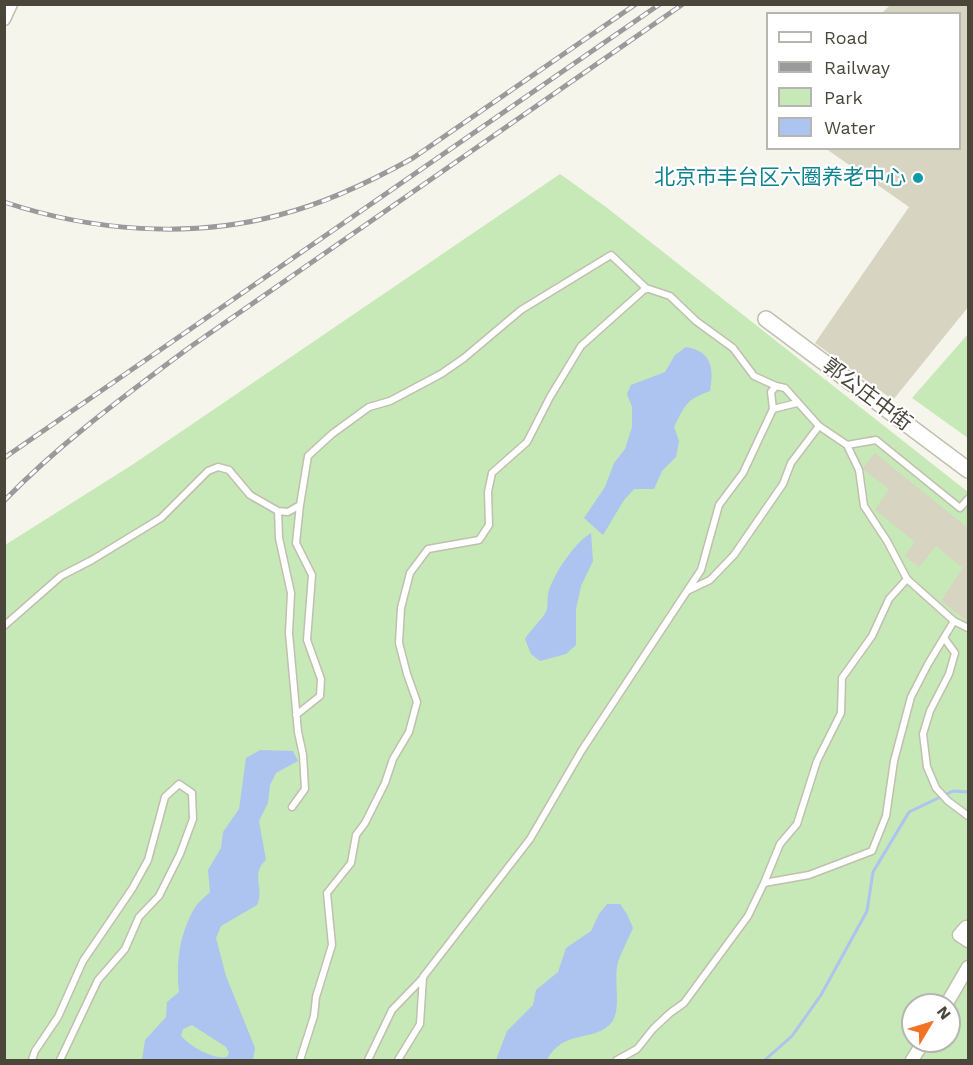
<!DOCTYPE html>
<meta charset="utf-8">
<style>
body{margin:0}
#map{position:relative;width:973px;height:1065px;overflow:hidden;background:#f6f5ec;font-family:"Work Sans",sans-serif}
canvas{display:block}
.frame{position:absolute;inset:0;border:6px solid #4a473a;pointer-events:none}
.legend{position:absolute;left:766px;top:12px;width:195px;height:138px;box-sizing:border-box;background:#fff;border:2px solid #b7b5b0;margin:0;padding:8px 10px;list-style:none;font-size:18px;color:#4a473a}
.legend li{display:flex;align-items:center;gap:12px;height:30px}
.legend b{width:30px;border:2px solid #b7b5b0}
.north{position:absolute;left:901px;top:993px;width:60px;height:60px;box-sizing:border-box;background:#fff;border:2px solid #b7b5b0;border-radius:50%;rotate:52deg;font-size:16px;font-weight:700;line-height:24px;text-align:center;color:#4a473a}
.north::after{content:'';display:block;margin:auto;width:21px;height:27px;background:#f37326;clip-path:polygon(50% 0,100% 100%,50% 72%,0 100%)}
</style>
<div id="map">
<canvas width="973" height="1065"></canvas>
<div class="frame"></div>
<ul class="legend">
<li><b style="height:8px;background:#fff"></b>Road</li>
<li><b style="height:8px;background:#9a9a9a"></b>Railway</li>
<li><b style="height:16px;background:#c7e8b7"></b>Park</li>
<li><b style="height:16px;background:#acc4ef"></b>Water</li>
</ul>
<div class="north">N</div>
</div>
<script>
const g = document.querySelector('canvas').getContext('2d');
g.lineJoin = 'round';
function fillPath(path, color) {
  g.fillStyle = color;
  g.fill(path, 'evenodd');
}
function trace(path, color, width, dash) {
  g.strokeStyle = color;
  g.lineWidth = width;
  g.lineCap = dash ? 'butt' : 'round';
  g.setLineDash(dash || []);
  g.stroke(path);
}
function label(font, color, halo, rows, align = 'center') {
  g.font = font + ' "Work Sans","Noto Sans SC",sans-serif';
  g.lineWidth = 4.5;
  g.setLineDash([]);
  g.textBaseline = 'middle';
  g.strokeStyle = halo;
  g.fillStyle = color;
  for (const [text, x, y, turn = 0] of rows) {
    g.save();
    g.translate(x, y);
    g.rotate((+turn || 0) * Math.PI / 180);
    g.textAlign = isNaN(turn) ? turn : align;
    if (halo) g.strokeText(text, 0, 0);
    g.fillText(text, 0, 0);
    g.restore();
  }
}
fillPath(new Path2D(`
 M560 174 606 207 968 492V1060H5V545L132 465ZM913 1005H949V1041H913Z
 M968 334V438L912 398Z`), '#c7e8b7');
fillPath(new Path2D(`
 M686 347C712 351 714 369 710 391 687 399 685 405 674 427L679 441 676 457 662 471 654 489H634L624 500 603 535 584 518 605 487 614 463 625 449 632 427V407L627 394 631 385 665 372 675 355Z
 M591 533 593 561 581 586 576 609V645L566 654 540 661 531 654 525 639C530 630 545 617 547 609 548 604 547 599 548 594 552 576 575 542 591 533Z
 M260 750 293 751 298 761 276 773 270 785 268 803 259 821 266 860C250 873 265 890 257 905L221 926 216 938 226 976 255 1048 253 1060H142L145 1040 166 1017 167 1002 179 992C176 962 179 936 194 909 197 903 205 897 210 892L208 870 221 848 223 832 239 809 246 758ZM192 1025 226 1047 229 1053 227 1057C213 1060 190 1046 181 1036L183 1029Z
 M607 904H620L627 914 633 928C628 939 622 951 618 962 613 979 622 1008 612 1022 596 1043 563 1028 547 1060H496L507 1031 533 1005 536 990 558 972 566 948 591 931 599 914Z`), '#acc4ef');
trace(new Path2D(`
 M765 1060 792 1036 821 995 867 911 873 872 909 812 953 791 968 792`), '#acc4ef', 3);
fillPath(new Path2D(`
 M891 4H969V306L893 400 815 343 909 207 825 148H960V14H881Z
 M875 453 969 529V622L941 601 963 568 936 546 919 567 905 556 915 542 875 510 889 489 864 470V467Z`), '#d7d4c2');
const service = new Path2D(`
 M797 403 773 409 771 392 776 386 785 388 819 426 847 445 876 440 960 508 968 499
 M847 445 859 470 864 506 887 541 907 579 954 621 968 628
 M278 511 279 538 291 593 289 633 298 732 303 755 305 789 292 807
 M687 591 701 570 719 505 743 473 773 409
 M4 626 61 576 92 560 161 518 208 471 218 467 229 470 250 495 278 511 288 512 300 505 308 456 332 434 369 407 390 401 441 374 464 358 521 310 611 255 647 289
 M944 638 955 653 949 674 930 711 923 734 927 767 936 788 948 801 968 816
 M296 715 320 696 321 679 307 640 312 575 296 543 300 505
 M764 883 780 844 797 824 817 761 841 713 842 678 872 636 889 599 907 579
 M32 1060 35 1051 58 1017 83 961 132 889 148 860 165 797 179 784 192 793 193 819 180 854 159 896 139 917 125 949 98 980 60 1060
 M300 1060 314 1016 316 997 332 945 327 893 351 863 356 835 365 823 385 783 393 759 409 732 417 702 407 674 399 643 401 608 410 573 428 549 479 540 489 525 488 492 492 473 527 442 550 397 581 346 646 288 670 296 696 321 733 348 754 376 776 386
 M368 1060 392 1010 423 978
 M398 1060 420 1024 423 977 530 839 582 750 687 591 710 580 734 555 783 484 791 463 819 426
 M617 1060 637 1049 653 1029 670 1013 684 1003 748 916 764 883 809 875 872 851 886 816 894 761 911 697 928 664 954 621`);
const minor = new Path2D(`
 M4 19 11 4
 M968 927H966L959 935 968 941
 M946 1005 968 967
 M912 1060 924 1041`);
const tertiary = new Path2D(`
 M766 319 968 470`);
trace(service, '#c1bfaf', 9);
trace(minor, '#c1bfaf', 15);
trace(tertiary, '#c1bfaf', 18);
trace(service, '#fff', 6);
trace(minor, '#fff', 12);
trace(tertiary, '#fff', 15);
const rail = new Path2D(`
 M4 202C91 231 190 239 279 215 326 203 370 182 413 158L636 4
 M4 458 660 4
 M4 501C60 443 126 395 190 347L683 4`);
trace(rail, '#9a9a9a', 5);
trace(rail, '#fff', 3, [9]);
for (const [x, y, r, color] of [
 [918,178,6,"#0f9aa8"]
]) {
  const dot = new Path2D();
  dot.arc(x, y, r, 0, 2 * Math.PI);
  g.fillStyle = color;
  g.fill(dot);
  trace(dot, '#fff', 2);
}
label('21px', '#0d838f', '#fff', [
 ["北京市丰台区六圈养老中心",906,178]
], 'right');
label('21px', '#4a473a', '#fff', [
 ["郭公庄中街",867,395,37]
]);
</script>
